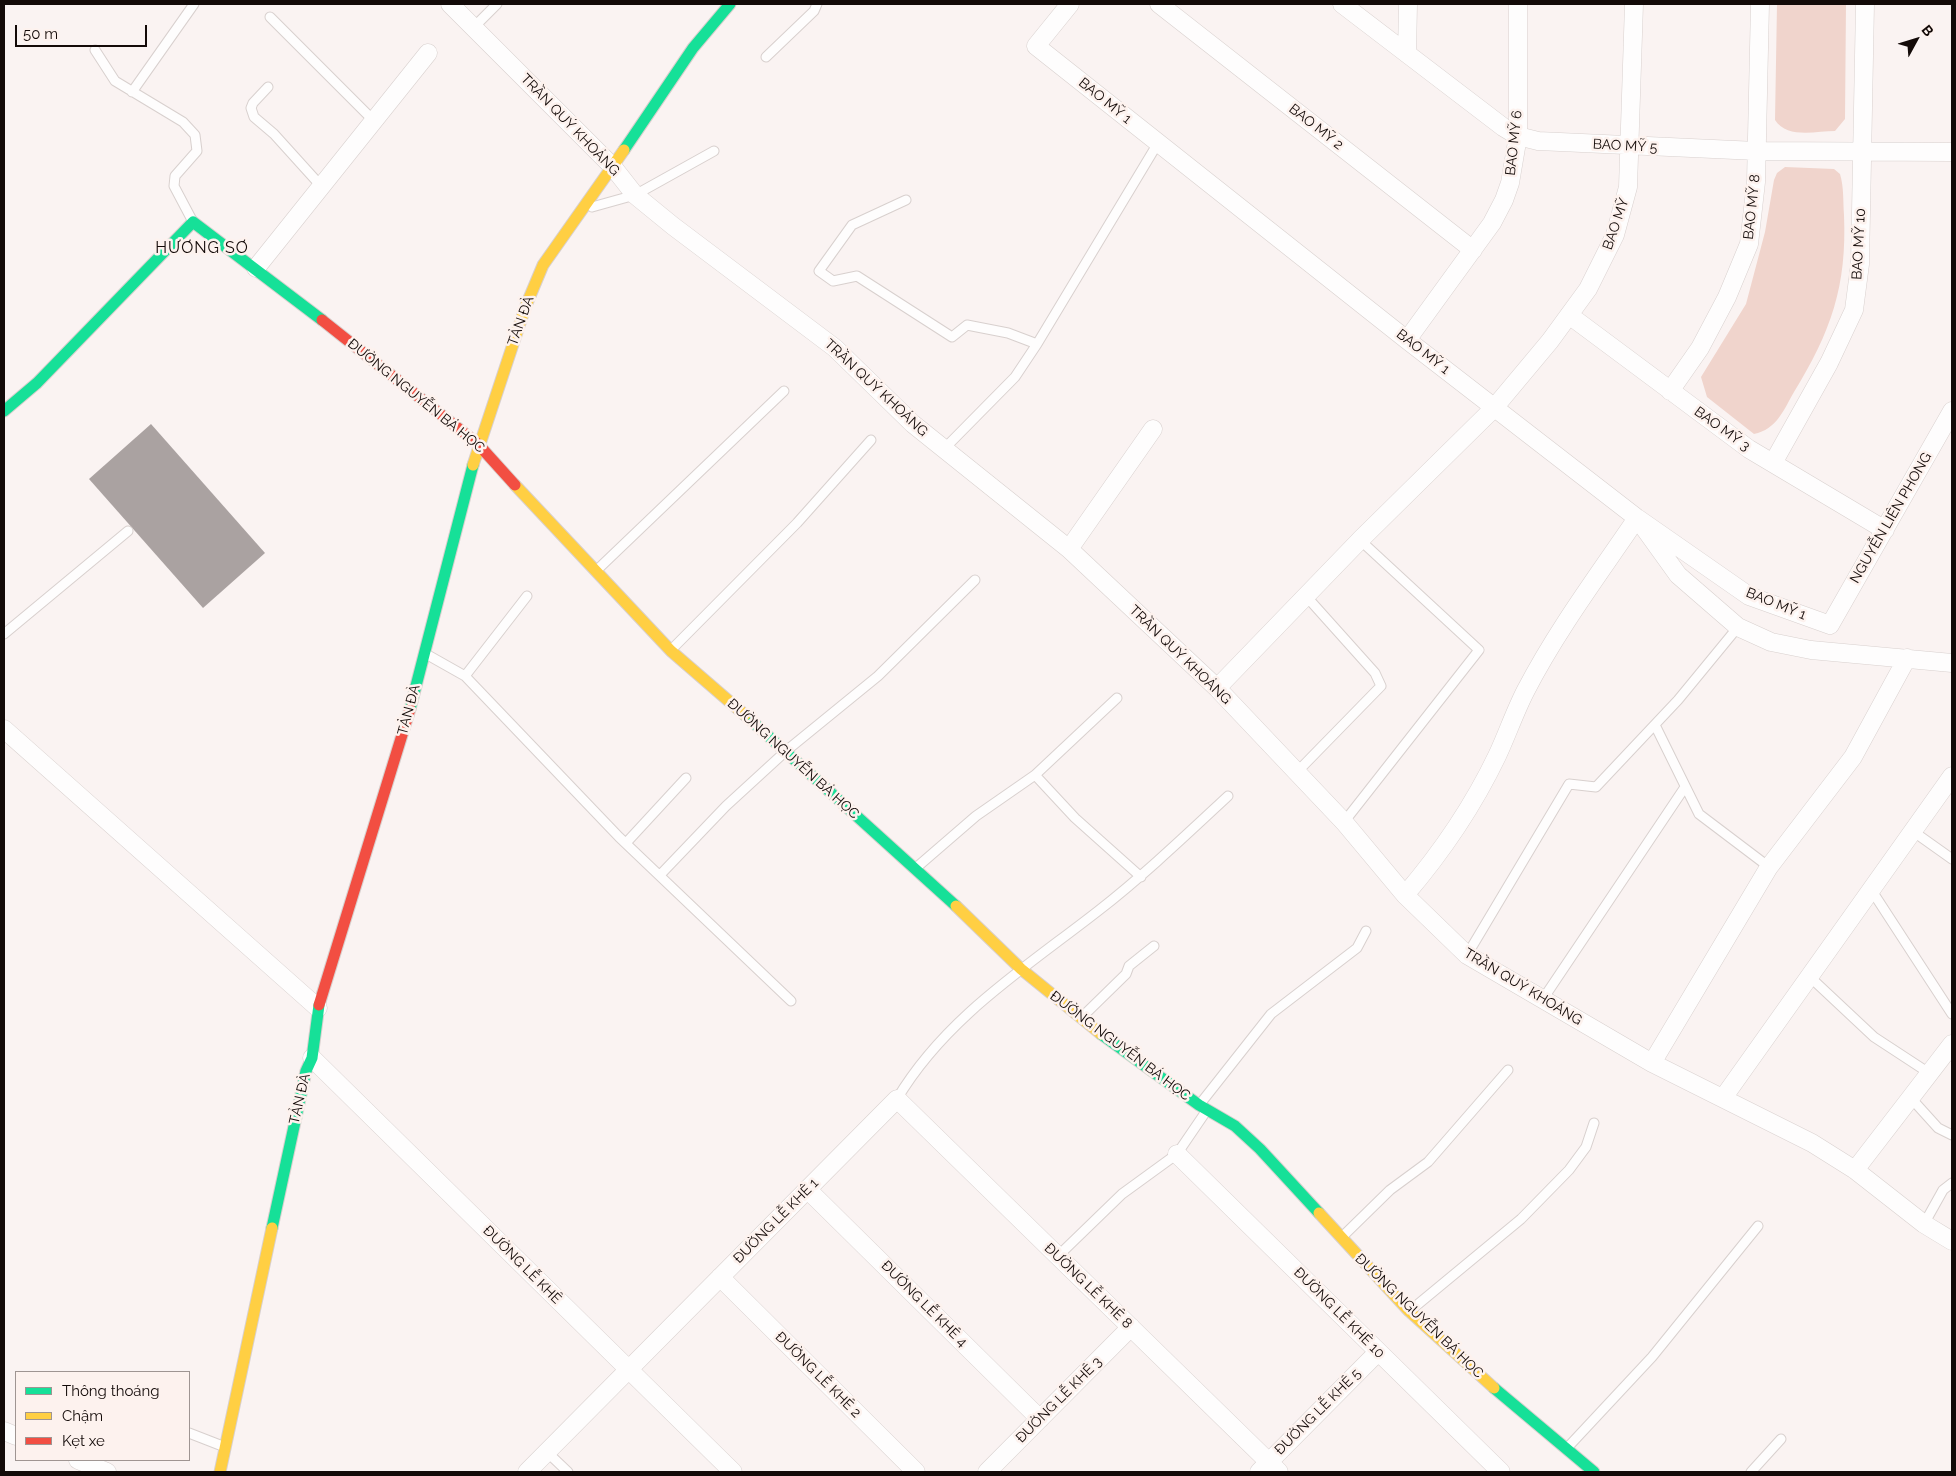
<!DOCTYPE html>
<meta charset="utf-8">
<style>
body{margin:0}
#map{position:relative;width:1956px;height:1476px;overflow:hidden;background:#faf3f2;font-family:Raleway,sans-serif}
canvas{display:block}
.frame{position:absolute;inset:0;border:5px solid #130a08;pointer-events:none}
.legend{position:absolute;left:15px;top:1371px;width:175px;height:90px;box-sizing:border-box;background:#fdf2ee;border:1px solid #9f9592;margin:0;padding:6px 9px;list-style:none;font-size:15px;color:#130a08}
.legend li{display:flex;align-items:center;gap:10px;height:25px}
.legend b{width:25px;border:1px solid #9f9592}
.north{position:absolute;left:1891px;top:15px;width:50px;height:50px;-webkit-text-stroke:4px #fdf2ee;paint-order:stroke;rotate:51deg;font-size:14px;font-weight:700;line-height:20px;text-align:center;color:#130a08}
.north::after{content:'';display:block;margin:auto;width:18px;height:22px;background:#130a08;clip-path:polygon(50% 0,100% 100%,50% 72%,0 100%)}
.scale{position:absolute;left:15px;top:25px;width:132px;height:22px;box-sizing:border-box;border:2px solid #130a08;border-top:0;padding-left:6px;font-size:15px;line-height:18px;white-space:nowrap;color:#130a08;-webkit-text-stroke:4px #fdf2ee;paint-order:stroke}
</style>
<div id="map">
<canvas width="1956" height="1476"></canvas>
<div class="frame"></div>
<ul class="legend">
<li><b style="height:6px;background:#16e098"></b>Thông thoáng</li>
<li><b style="height:6px;background:#ffcf43"></b>Chậm</li>
<li><b style="height:6px;background:#f24e42"></b>Kẹt xe</li>
</ul>
<div class="north">B</div>
<div class="scale">50 m</div>
</div>
<script>
const g = document.querySelector('canvas').getContext('2d');
g.lineJoin = 'round';
function fillPath(path, color) {
  g.fillStyle = color;
  g.fill(path, 'evenodd');
}
function trace(path, color, width, dash) {
  g.strokeStyle = color;
  g.lineWidth = width;
  g.lineCap = dash ? 'butt' : 'round';
  g.setLineDash(dash || []);
  g.stroke(path);
}
function label(font, color, halo, rows, align = 'center') {
  g.font = font + ' Raleway,sans-serif';
  g.lineWidth = 5;
  g.setLineDash([]);
  g.textBaseline = 'middle';
  g.strokeStyle = halo;
  g.fillStyle = color;
  for (const [text, x, y, turn = 0] of rows) {
    g.save();
    g.translate(x, y);
    g.rotate((+turn || 0) * Math.PI / 180);
    g.textAlign = isNaN(turn) ? turn : align;
    if (halo) g.strokeText(text, 0, 0);
    g.fillText(text, 0, 0);
    g.restore();
  }
}
fillPath(new Path2D(`
 M1777 4H1846L1845 119 1835 131C1816 131 1787 139 1775 120Z
 M1785 167 1834 169 1840 174C1844 187 1843 201 1844 215 1847 286 1831 332 1794 392 1783 411 1777 429 1754 434L1707 397 1701 377 1746 304 1765 232 1774 180 1777 173Z`), '#f0d4cc');
fillPath(new Path2D(`
 M151 424 265 553 203 608 89 479Z`), '#aaa2a1');
const lane = new Path2D(`
 M270 17 374 121
 M474 27 497 4
 M95 50 115 81 183 122 195 135 197 151 175 176 174 186 192 220
 M766 57 814 11 817 4
 M268 87 253 103 251 108 254 117 274 134 321 186
 M132 92 194 4
 M906 200 852 225 819 271 833 281 857 276 952 337 967 325 1008 333 1037 344
 M592 207 635 195 714 151
 M944 449 1015 377 1037 344 1158 143
 M598 569 784 391
 M4 634 128 531
 M672 649 797 523 871 440
 M426 654 465 676 619 837 791 1001
 M465 676 527 596
 M1655 725 1699 814 1769 867
 M1297 772 1381 686 1375 673 1306 596
 M1035 775 1075 818 1141 877
 M1344 822 1479 650 1360 540
 M1914 832 1952 859
 M626 843 686 778
 M917 867 976 816 1035 775 1117 698
 M660 875 726 806 786 751 878 676 975 580
 M1872 891 1952 1014
 M1467 955 1569 784 1596 787 1678 700 1738 627
 M1810 977 1874 1037 1929 1073
 M1543 999 1685 787
 M1082 1017 1126 974 1129 966 1154 946
 M1910 1097 1938 1128 1952 1135
 M897 1099C945 1018 1025 968 1098 911 1143 876 1185 836 1228 796
 M1200 1104 1271 1014 1357 948 1366 931
 M1924 1224 1943 1190 1952 1183
 M1343 1236 1390 1190 1428 1162 1508 1070
 M1058 1256 1122 1194 1177 1154 1207 1110
 M1411 1310 1521 1219 1569 1170 1586 1147 1594 1123
 M189 1433 225 1447
 M1568 1447 1652 1357 1758 1226
 M547 1452 568 1472
 M1751 1472 1781 1439`);
const street = new Path2D(`
 M450 4 613 167 635 195 673 226 835 348 913 424 1069 549 1217 688 1344 822 1405 895 1467 955 1652 1063 1812 1143 1855 1170 1924 1224 1952 1241
 M1070 4 1036 46 1407 340 1637 518 1749 596 1830 625 1952 411
 M1159 4 1473 250
 M1342 4 1503 127 1518 136 1538 141 1757 151 1952 152
 M1407 54 1408 4
 M256 268 428 53
 M1569 315 1749 449 1885 530
 M1407 340 1492 223 1504 200 1510 183 1518 136V4
 M1670 391 1700 348 1727 297 1749 244 1756 182 1760 4
 M1773 463 1829 363 1854 310 1860 264 1865 4
 M1069 549 1153 429
 M1217 688 1360 540 1494 408 1550 341 1588 289 1615 235 1628 187 1634 4
 M4 729 318 1008
 M1405 895C1441 853 1473 806 1497 756 1507 735 1515 711 1526 690 1557 630 1599 574 1637 518L1678 575 1738 627 1771 642 1811 650 1952 663
 M312 1058 733 1472
 M1652 1063 1769 867 1853 757 1907 658
 M1723 1098 1952 776
 M1177 1154 1501 1472
 M1855 1170 1952 1044
 M807 1189 1040 1419
 M720 1277 916 1472
 M4 1431 16 1436
 M78 1460 107 1472
 M527 1472 897 1099 1279 1472
 M987 1472 1131 1327
 M1259 1472 1378 1352`);
const fast = new Path2D(`
 M624 150 693 48 730 4
 M4 411 37 383 193 222 322 320
 M410 709 473 465
 M745 715 956 906
 M1101 1034 1199 1105 1235 1126 1260 1149 1319 1213
 M272 1228 306 1071 312 1058 319 1005
 M1494 1388 1594 1472`);
const slow = new Path2D(`
 M473 465 525 308 543 265 624 150
 M515 485 671 651 745 715
 M956 906 1021 969 1101 1034
 M1319 1213 1409 1311 1494 1388
 M220 1472 272 1228`);
const jam = new Path2D(`
 M322 320 478 444 515 485
 M319 1005 410 709`);
trace(lane, '#d8d0ce', 11);
trace(street, '#d8d0ce', 19);
trace(fast, '#d8d0ce', 13);
trace(slow, '#d8d0ce', 13);
trace(jam, '#d8d0ce', 13);
trace(lane, '#fefdfd', 9);
trace(street, '#fefdfd', 18);
trace(fast, '#16e098', 11);
trace(slow, '#ffcf43', 11);
trace(jam, '#f24e42', 11);
label('14px', '#130a08', '#fdf2ee', [
 ["BAO MỸ 1",1105,101,39],
 ["TRẦN QUÝ KHOÁNG",570,125,46],
 ["BAO MỸ 2",1316,127,38],
 ["BAO MỸ 6",1514,143,-84],
 ["BAO MỸ 5",1625,146,3],
 ["BAO MỸ 8",1752,207,-84],
 ["BAO MỸ",1616,224,-71],
 ["BAO MỸ 10",1859,244,-87],
 ["TẢN ĐÀ",521,321,-70],
 ["BAO MỸ 1",1423,352,38],
 ["TRẦN QUÝ KHOÁNG",876,388,43],
 ["ĐƯỜNG NGUYỄN BÁ HỌC",416,396,39],
 ["BAO MỸ 3",1722,429,36],
 ["NGUYỄN LIÊN PHONG",1891,518,-60],
 ["BAO MỸ 1",1776,604,22],
 ["TRẦN QUÝ KHOÁNG",1180,655,44],
 ["TẢN ĐÀ",409,710,-75],
 ["ĐƯỜNG NGUYỄN BÁ HỌC",793,759,42],
 ["TRẦN QUÝ KHOÁNG",1523,987,31],
 ["ĐƯỜNG NGUYỄN BÁ HỌC",1120,1046,37],
 ["TẢN ĐÀ",300,1099,-77],
 ["ĐƯỜNG LỄ KHÊ 1",776,1221,-45],
 ["ĐƯỜNG LỄ KHÊ",522,1265,45],
 ["ĐƯỜNG LỄ KHÊ 8",1088,1286,44],
 ["ĐƯỜNG LỄ KHÊ 4",924,1304,45],
 ["ĐƯỜNG LỄ KHÊ 10",1339,1313,45],
 ["ĐƯỜNG NGUYỄN BÁ HỌC",1419,1316,44],
 ["ĐƯỜNG LỄ KHÊ 2",818,1375,45],
 ["ĐƯỜNG LỄ KHÊ 3",1059,1400,-45],
 ["ĐƯỜNG LỄ KHÊ 5",1318,1412,-45]
]);
g.letterSpacing = '1px';
label('16px', '#130a08', '#fdf2ee', [
 ["HƯƠNG SƠ",202,248]
]);
g.letterSpacing = '0px';
</script>
